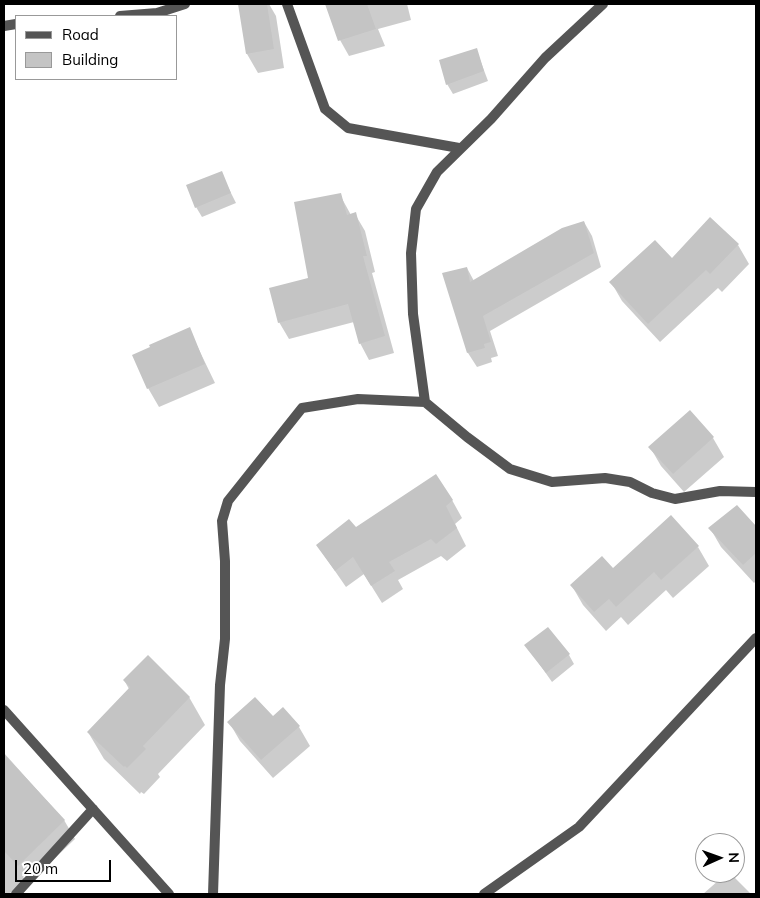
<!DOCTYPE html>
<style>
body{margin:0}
#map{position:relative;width:760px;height:898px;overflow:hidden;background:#fff;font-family:Mulish,sans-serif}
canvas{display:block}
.frame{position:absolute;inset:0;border:5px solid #000;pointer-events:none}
.legend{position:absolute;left:15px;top:15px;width:162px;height:65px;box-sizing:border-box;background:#fff;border:1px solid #999;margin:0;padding:6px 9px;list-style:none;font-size:15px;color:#000}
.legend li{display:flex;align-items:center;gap:10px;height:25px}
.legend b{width:25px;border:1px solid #999}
.north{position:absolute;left:695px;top:833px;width:50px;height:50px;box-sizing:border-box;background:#fff;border:1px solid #999;border-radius:50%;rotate:88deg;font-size:14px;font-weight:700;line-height:20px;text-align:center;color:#000}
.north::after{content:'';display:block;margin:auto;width:18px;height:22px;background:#000;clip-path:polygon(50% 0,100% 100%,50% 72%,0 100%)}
.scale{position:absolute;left:15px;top:860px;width:96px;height:22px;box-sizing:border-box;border:2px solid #000;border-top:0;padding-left:6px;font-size:15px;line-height:18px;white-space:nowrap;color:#000;-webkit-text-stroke:4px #fff;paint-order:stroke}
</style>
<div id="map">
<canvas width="760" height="898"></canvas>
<div class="frame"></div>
<ul class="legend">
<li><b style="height:6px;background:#555"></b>Road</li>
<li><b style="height:14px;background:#c4c4c4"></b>Building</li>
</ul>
<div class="north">N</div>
<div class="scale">20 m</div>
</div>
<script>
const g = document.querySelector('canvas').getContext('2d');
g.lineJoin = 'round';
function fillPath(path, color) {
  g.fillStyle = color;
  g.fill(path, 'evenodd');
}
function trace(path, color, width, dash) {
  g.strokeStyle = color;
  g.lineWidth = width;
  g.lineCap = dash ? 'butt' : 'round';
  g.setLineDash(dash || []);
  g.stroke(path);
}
fillPath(new Path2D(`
 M239 4H269L276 16 284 68 258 73 247 54Z
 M327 4H407L411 20 378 29 385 46 349 56 340 40Z
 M476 49 488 81 453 94 447 84Z
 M221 173 236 203 202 217 196 207Z
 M340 195 351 215 355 214 365 231 375 272 372 273 394 353 369 360 360 343 354 322 289 339 279 322 309 279Z
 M584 222 592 236 601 267 490 331 498 356 491 358 492 362 477 367 468 353 467 268 474 281Z
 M738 245 749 264 722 292 718 288 660 342 622 301 611 282 672 259Z
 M189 329 215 383 159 407 148 388Z
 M690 412 713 438 724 457 684 492 661 466 650 447Z
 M452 500 462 518 455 524 466 546 447 561 441 556 398 580 403 589 382 603 364 574 346 587 317 545 355 529Z
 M737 506 756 528V581L754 583 721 547 710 528Z
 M698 547 709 566 673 598 666 590 628 625 621 617 606 631 583 605 572 586 613 569Z
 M526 645 569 655 574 664 552 682Z
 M124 680 189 697 205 725 158 774 160 777 144 794 141 792 140 794 104 759 88 732 129 689Z
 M273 717 299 727 310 746 273 778 240 741 229 722Z
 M4 753 64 820 75 839 29 883 8 894H4Z
 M727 873H730L751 894H703Z`), '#0003');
fillPath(new Path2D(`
 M238 4H267L274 49 246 54Z
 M325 4H367L376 29 338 41Z
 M477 48 484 71 446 85 439 60Z
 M222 171 231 193 195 208 186 185Z
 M341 193 347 215 356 212 367 256H363L385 336 359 344 348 304 278 323 269 288 308 278 294 202Z
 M710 217 739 244 710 274 706 270 648 324 609 282 655 240 672 258Z
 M584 221 594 253 483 316 491 342 484 344 485 348 467 353 442 273 467 267 470 282 562 228Z
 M190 327 205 364 147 389 132 355 150 347 149 345Z
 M690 410 714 437 673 474 648 447Z
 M436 474 453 500 446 506 457 528 436 544 431 539 389 562 395 571 371 586 353 557 335 571 316 545 349 519 356 527Z
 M737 505 756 526V553L743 565 708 528Z
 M671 515 699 546 661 580 654 572 616 607 609 599 594 612 570 585 602 556 613 568Z
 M548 627 570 654 546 673 524 645Z
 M148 655 190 697 143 746 146 749 127 768 125 766 124 767 87 732 130 687 123 680Z
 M255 697 273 716 283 707 300 726 261 760 227 722Z
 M4 754 65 820 18 866 4 851Z`), '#c4c4c4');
trace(new Path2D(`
 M287 4 325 109 348 128 459 148
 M120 16 157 13 185 4
 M4 26 16 24
 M425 402 467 437 510 469 552 482 605 478 630 482 652 493 675 499 720 491 756 492
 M4 710 169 894
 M16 894 93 809
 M213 894 220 685 225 639V561L222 521 228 501 302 408 358 399 425 402 413 314 411 253 416 209 437 172 491 119 545 58 603 4
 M484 894 579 827 756 638`), '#555', 10);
</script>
